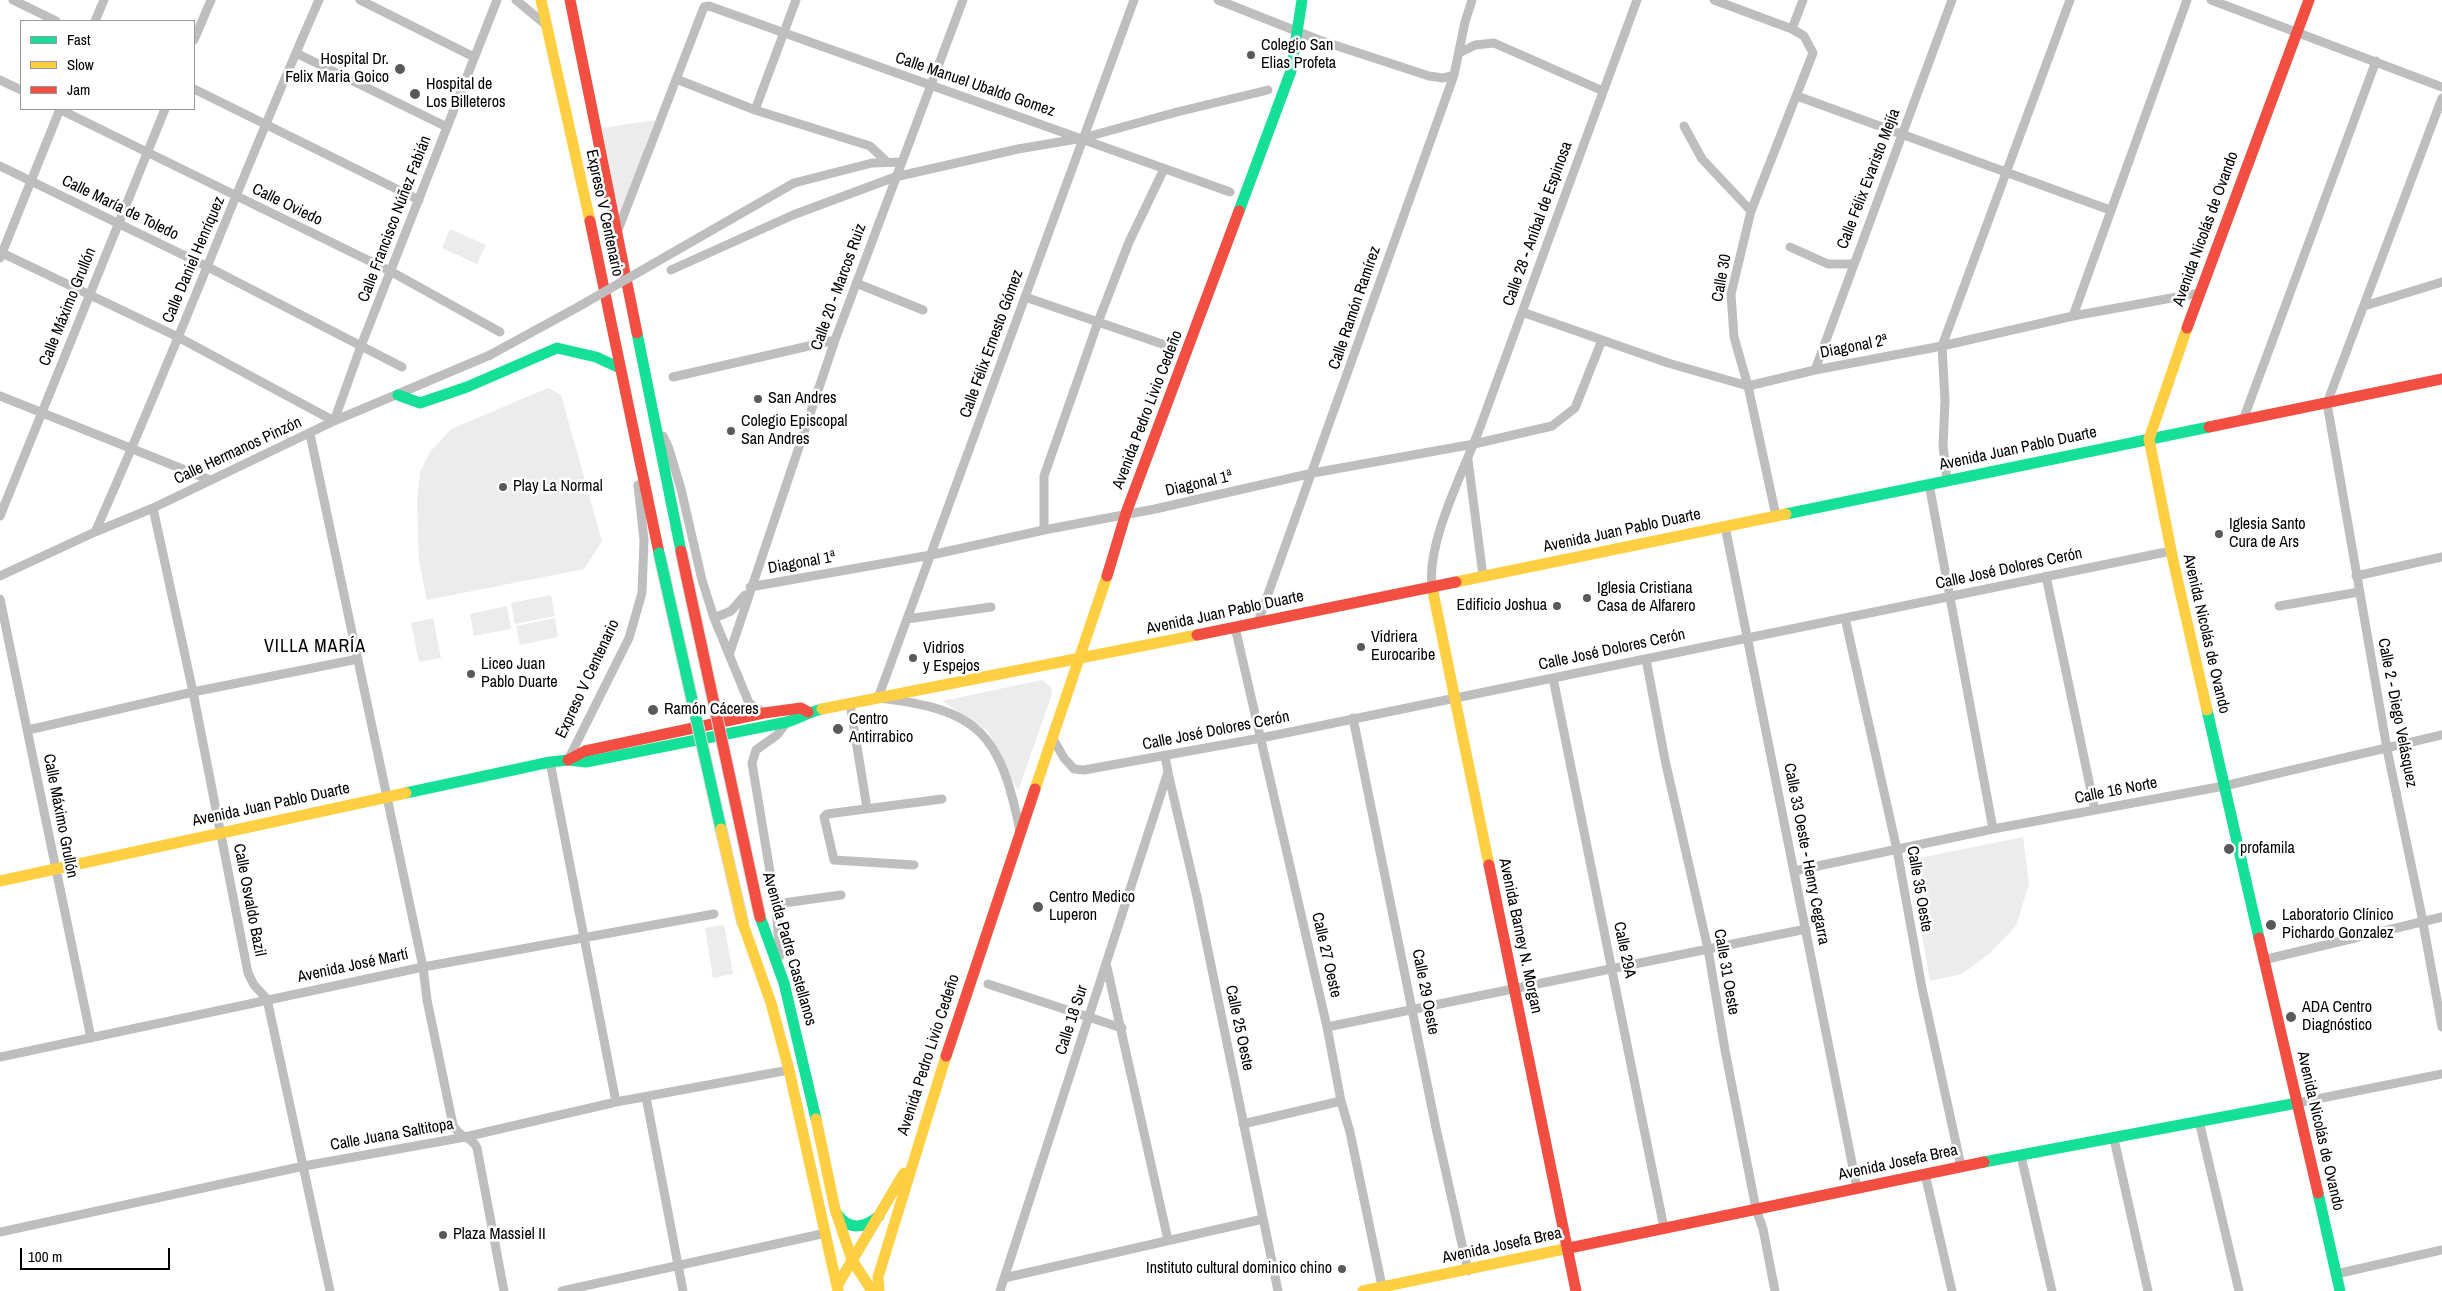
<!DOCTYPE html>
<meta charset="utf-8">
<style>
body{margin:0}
#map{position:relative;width:2442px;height:1291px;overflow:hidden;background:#fff;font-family:"Archivo Narrow",sans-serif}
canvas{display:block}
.legend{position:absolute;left:20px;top:20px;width:175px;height:90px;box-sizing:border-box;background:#fff;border:1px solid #999;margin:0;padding:6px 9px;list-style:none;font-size:15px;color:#000}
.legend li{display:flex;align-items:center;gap:10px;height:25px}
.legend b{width:25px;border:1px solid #999}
.scale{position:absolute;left:20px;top:1248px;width:150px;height:22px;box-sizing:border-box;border:2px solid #000;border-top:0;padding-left:6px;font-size:15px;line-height:18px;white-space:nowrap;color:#000;-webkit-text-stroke:4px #fff;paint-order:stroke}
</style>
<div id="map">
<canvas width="2442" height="1291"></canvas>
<ul class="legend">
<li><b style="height:6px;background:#16e098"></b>Fast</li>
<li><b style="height:6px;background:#ffcf43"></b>Slow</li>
<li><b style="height:6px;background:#f24e42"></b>Jam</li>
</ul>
<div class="scale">100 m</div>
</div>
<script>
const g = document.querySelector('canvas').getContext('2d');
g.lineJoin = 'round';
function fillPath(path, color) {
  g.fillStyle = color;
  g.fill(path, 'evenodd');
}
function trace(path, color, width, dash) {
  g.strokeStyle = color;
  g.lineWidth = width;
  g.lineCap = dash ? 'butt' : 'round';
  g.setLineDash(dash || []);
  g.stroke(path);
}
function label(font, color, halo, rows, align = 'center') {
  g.font = font + ' "Archivo Narrow",sans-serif';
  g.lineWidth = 5;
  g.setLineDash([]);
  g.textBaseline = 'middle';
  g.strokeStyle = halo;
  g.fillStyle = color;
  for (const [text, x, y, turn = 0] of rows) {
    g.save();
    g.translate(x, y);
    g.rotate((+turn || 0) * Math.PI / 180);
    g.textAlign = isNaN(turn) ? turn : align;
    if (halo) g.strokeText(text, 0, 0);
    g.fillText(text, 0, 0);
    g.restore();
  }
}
fillPath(new Path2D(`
 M655 120 619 218 602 128Z
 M450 229 486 245 477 264 442 248Z
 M548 388 561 395 602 541 584 569 427 600 419 561 417 501 420 472 430 452 451 429Z
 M551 595 555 616 515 624 511 603Z
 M507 606 511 629 474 636 470 614Z
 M433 618 441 658 419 662 411 623Z
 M555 618 558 637 520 645 516 626Z
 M1042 680 1051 687 1052 694 1018 791 988 731 942 701Z
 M2023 837 2029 884 2016 926 1989 954 1962 974 1930 981 1909 860Z
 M724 925 733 974 713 978 705 928Z`), '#ececec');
trace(new Path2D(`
 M13 0 56 21
 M360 0 474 57
 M516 0 546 25
 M1218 0 1319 40 1429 76 1443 78 1454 75
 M1714 0 1792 29 1804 36 1813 53 1751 211 1731 294 1734 337 1748 386 1776 516
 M2211 0 2442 87
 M95 21 104 0
 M1792 29 1803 0
 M194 40 211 0
 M296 53 447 127
 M1459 53 1475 45 1494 43 1603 91
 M676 79 755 110 870 146 887 162
 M0 80 21 90
 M194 89 419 200
 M1797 96 2110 210
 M2442 98 2327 403 2387 749 2421 912 2442 1027
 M59 109 390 271 500 332
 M755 110 796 0
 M1684 126 1702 159 1751 211
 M0 166 206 266 402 367
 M794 183 872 163 902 162
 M618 230 704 7 709 6 1230 192
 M1790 247 1828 264H1853
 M0 252 178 337 334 421 361 346 497 0
 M0 258 60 109
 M671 270 793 215 895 177 1018 149 1083 138 1177 112 1268 90
 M856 283 923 310
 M1025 297 1174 348
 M2364 306 2442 282
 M1522 312 1668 363 1748 386 1815 370 1942 346 2073 316 2199 293
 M2073 316 2187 0
 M1815 370 1952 0
 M673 377 835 340
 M0 396 210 480
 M2243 420 2376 61
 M310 434 423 967 427 1000 453 1125C461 1140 472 1136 477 1148L504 1291
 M663 436 669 449 681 489 702 580 714 618 749 703 764 713
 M1468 460 1483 576
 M1947 480 1943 446 1945 401 1942 346 2070 0
 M1929 484 1993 829
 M153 508 193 692 248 973 254 985 267 999 330 1291
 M0 516 165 109
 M1725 526 1857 1188
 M1044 530V476L1098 322 1129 242 1164 169
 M95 532C174 356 241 176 319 0
 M0 576 95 532 153 508 334 421 490 355
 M2046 576 2095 810
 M2356 576 2442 557
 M750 587 931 555 1044 530 1155 509 1313 473 1474 444 1552 426 1575 408 1602 340
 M1432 587C1426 541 1466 467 1482 422 1533 281 1585 141 1637 0
 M0 599 91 1038
 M2279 606 2359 592
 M714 618 731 611 745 595
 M1845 618 1897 850 1922 988 1961 1166
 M907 619 991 607
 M1258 622 1454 75 1465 22 1472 0
 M1235 627 1327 1027 1341 1101 1350 1132 1383 1291
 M729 655 835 340 963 0
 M1646 659 1665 760 1708 949 1725 1050 1756 1209 1763 1229 1775 1291
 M1553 678 1664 1228
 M850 704 867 808
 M1353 718 1436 1128 1468 1271
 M28 730 193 692 358 659
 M1052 737 1064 758 1074 769 1084 770 1261 738 2171 551
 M568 760 629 638 642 593 644 540 638 485
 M550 762 616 1102
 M1168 773 1197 897 1278 1291
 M1020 831C1000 733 979 709 878 698L1134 0
 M914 865 834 860 824 817 827 814 942 799
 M1794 871 1993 829 2224 786 2442 735
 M776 904 841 895
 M780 956 776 908 752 763 756 750 777 735 787 722
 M2263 960 2442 917
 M1106 963 1168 1240
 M988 984 1122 1028
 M1327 1027 1806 929
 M0 1057 423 967 714 914
 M646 1097 683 1291
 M2297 1103 2442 1074
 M2199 1121 2239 1291
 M1243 1124 1341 1101
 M2114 1139 2148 1291
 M2021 1156 2052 1291
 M1925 1174 1952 1291
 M0 1232 304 1166 465 1137 616 1102 789 1070
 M2336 1274 2442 1250
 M1004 1278 1263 1219
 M562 1291 826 1233
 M1000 1291 1168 772 1165 756`), '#bebebe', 9);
trace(new Path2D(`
 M1239 211 1291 71 1302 0
 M637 333 681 551
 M398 395 420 403 467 387 557 348 596 357 620 368
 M1786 514 2209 427
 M2207 710 2259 938
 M406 793 550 762 568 760 586 762 787 722C800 718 809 712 822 709
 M760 917 784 983 816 1119
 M1984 1162 2297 1103
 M2318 1193 2340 1291
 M837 1214C849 1231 865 1228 879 1216`), '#16e098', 11);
trace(new Path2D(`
 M541 0 590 221
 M2187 328 2149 439 2173 560 2207 710
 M1456 582 1786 514
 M1432 587 1489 865
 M822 709 1197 635
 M1035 789 1107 576
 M0 881 406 793
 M743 924 771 1003 789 1070 838 1291
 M816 1119 835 1209 852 1260 872 1291
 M837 1286 904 1173
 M879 1291 878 1277 946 1056
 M1363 1291 1574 1247`), '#ffcf43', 11);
trace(new Path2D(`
 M570 0 637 333
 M590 221 659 553
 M2187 328 2309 0
 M2209 427 2442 379
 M1107 576 1126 513 1239 211
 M1197 635 1456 582
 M568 760 585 751 764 713 801 708 808 712
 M1489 865 1576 1291
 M2259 938 2318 1193
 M946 1056 1035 789
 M1574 1247 1984 1162`), '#f24e42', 11);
const fastBridge = new Path2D(`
 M659 553 721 829`);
const slowBridge = new Path2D(`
 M721 829 743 924`);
const jamBridge = new Path2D(`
 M681 551 760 917`);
trace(fastBridge, '#dbdbdb', 13, []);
trace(slowBridge, '#dbdbdb', 13, []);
trace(jamBridge, '#dbdbdb', 13, []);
trace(new Path2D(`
 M490 355 578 307 794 183`), '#bebebe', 9);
trace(fastBridge, '#16e098', 11);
trace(slowBridge, '#ffcf43', 11);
trace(jamBridge, '#f24e42', 11);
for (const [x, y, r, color] of [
 [1251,55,5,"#595959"],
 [400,69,6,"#595959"],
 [415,94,6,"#595959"],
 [758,399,5,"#595959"],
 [731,431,5,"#595959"],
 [503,487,5,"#595959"],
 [2219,534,5,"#595959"],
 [1587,598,5,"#595959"],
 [1557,606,5,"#595959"],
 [1361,647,5,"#595959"],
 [913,658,5,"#595959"],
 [471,674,5,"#595959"],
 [653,710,6,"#595959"],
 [838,729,6,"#595959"],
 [2229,849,6,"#595959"],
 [1038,907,6,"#595959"],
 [2271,925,6,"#595959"],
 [2291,1017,6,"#595959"],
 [443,1235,5,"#595959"],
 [1342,1269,5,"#595959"]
]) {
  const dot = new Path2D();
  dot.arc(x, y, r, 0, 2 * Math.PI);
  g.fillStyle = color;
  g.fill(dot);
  trace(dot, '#fff', 2);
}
label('16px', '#000', '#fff', [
 ["Colegio San",1261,46],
 ["Elias Profeta",1261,64],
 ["Hospital Dr.",389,60,"right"],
 ["Felix Maria Goico",389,78,"right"],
 ["Hospital de",426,85],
 ["Los Billeteros",426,103],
 ["San Andres",768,399],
 ["Colegio Episcopal",741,422],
 ["San Andres",741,440],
 ["Play La Normal",513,487],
 ["Iglesia Santo",2229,525],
 ["Cura de Ars",2229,543],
 ["Iglesia Cristiana",1597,589],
 ["Casa de Alfarero",1597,607],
 ["Edificio Joshua",1547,606,"right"],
 ["Vidriera",1371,638],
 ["Eurocaribe",1371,656],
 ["Vidrios",923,649],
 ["y Espejos",923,667],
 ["Liceo Juan",481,665],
 ["Pablo Duarte",481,683],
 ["Ramón Cáceres",664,710],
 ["Centro",849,720],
 ["Antirrabico",849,738],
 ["profamila",2240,849],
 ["Centro Medico",1049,898],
 ["Luperon",1049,916],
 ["Laboratorio Clínico",2282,916],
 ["Pichardo Gonzalez",2282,934],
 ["ADA Centro",2302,1008],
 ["Diagnóstico",2302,1026],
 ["Plaza Massiel II",453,1235],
 ["Instituto cultural dominico chino",1332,1269,"right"]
], 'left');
label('16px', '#000', '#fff', [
 ["Calle Manuel Ubaldo Gomez",975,85,19],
 ["Calle Félix Evaristo Mejía",1869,179,-69],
 ["Calle Oviedo",287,205,26],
 ["Calle María de Toledo",120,208,26],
 ["Expreso V Centenario",604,213,78],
 ["Calle Francisco Núñez Fabián",395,219,-69],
 ["Calle 28 - Aníbal de Espinosa",1538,224,-70],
 ["Avenida Nicolás de Ovando",2206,229,-70],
 ["Calle Daniel Henríquez",194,260,-67],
 ["Calle 30",1722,278,-80],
 ["Calle 20 - Marcos Ruiz",839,287,-70],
 ["Calle Máximo Grullón",68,307,-68],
 ["Calle Ramón Ramírez",1355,308,-71],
 ["Calle Félix Ernesto Gómez",992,344,-70],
 ["Diagonal 2ª",1854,347,-11],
 ["Avenida Pedro Livio Cedeño",1148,410,-69],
 ["Avenida Juan Pablo Duarte",2018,449,-12],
 ["Calle Hermanos Pinzón",238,451,-25],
 ["Diagonal 1ª",1199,484,-13],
 ["Avenida Juan Pablo Duarte",1622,531,-12],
 ["Diagonal 1ª",802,563,-10],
 ["Calle José Dolores Cerón",2009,569,-12],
 ["Avenida Juan Pablo Duarte",1225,613,-12],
 ["Avenida Nicolás de Ovando",2206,634,77],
 ["Calle José Dolores Cerón",1612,650,-12],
 ["Expreso V Centenario",588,679,-65],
 ["Calle 2 - Diego Velásquez",2397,713,79],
 ["Calle José Dolores Cerón",1216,731,-11],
 ["Calle 16 Norte",2116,791,-11],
 ["Avenida Juan Pablo Duarte",271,805,-12],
 ["Calle Máximo Grullón",60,816,79],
 ["Calle 33 Oeste - Henry Cegarra",1806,854,79],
 ["Calle 35 Oeste",1919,889,80],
 ["Calle Osvaldo Bazil",249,900,79],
 ["Avenida Barney N. Morgan",1520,936,78],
 ["Avenida Padre Castellanos",789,949,74],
 ["Calle 29A",1624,950,78],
 ["Calle 27 Oeste",1326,955,77],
 ["Avenida José Martí",353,966,-12],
 ["Calle 31 Oeste",1726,972,80],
 ["Calle 29 Oeste",1425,992,79],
 ["Calle 18 Sur",1072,1020,-72],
 ["Calle 25 Oeste",1239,1028,78],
 ["Avenida Pedro Livio Cedeño",929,1055,-72],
 ["Avenida Nicolás de Ovando",2320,1131,77],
 ["Calle Juana Saltitopa",392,1135,-10],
 ["Avenida Josefa Brea",1898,1163,-12],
 ["Avenida Josefa Brea",1502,1246,-12]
]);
g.letterSpacing = '1px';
label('18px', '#000', '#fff', [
 ["VILLA MARÍA",315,647]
]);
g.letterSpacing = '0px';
</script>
